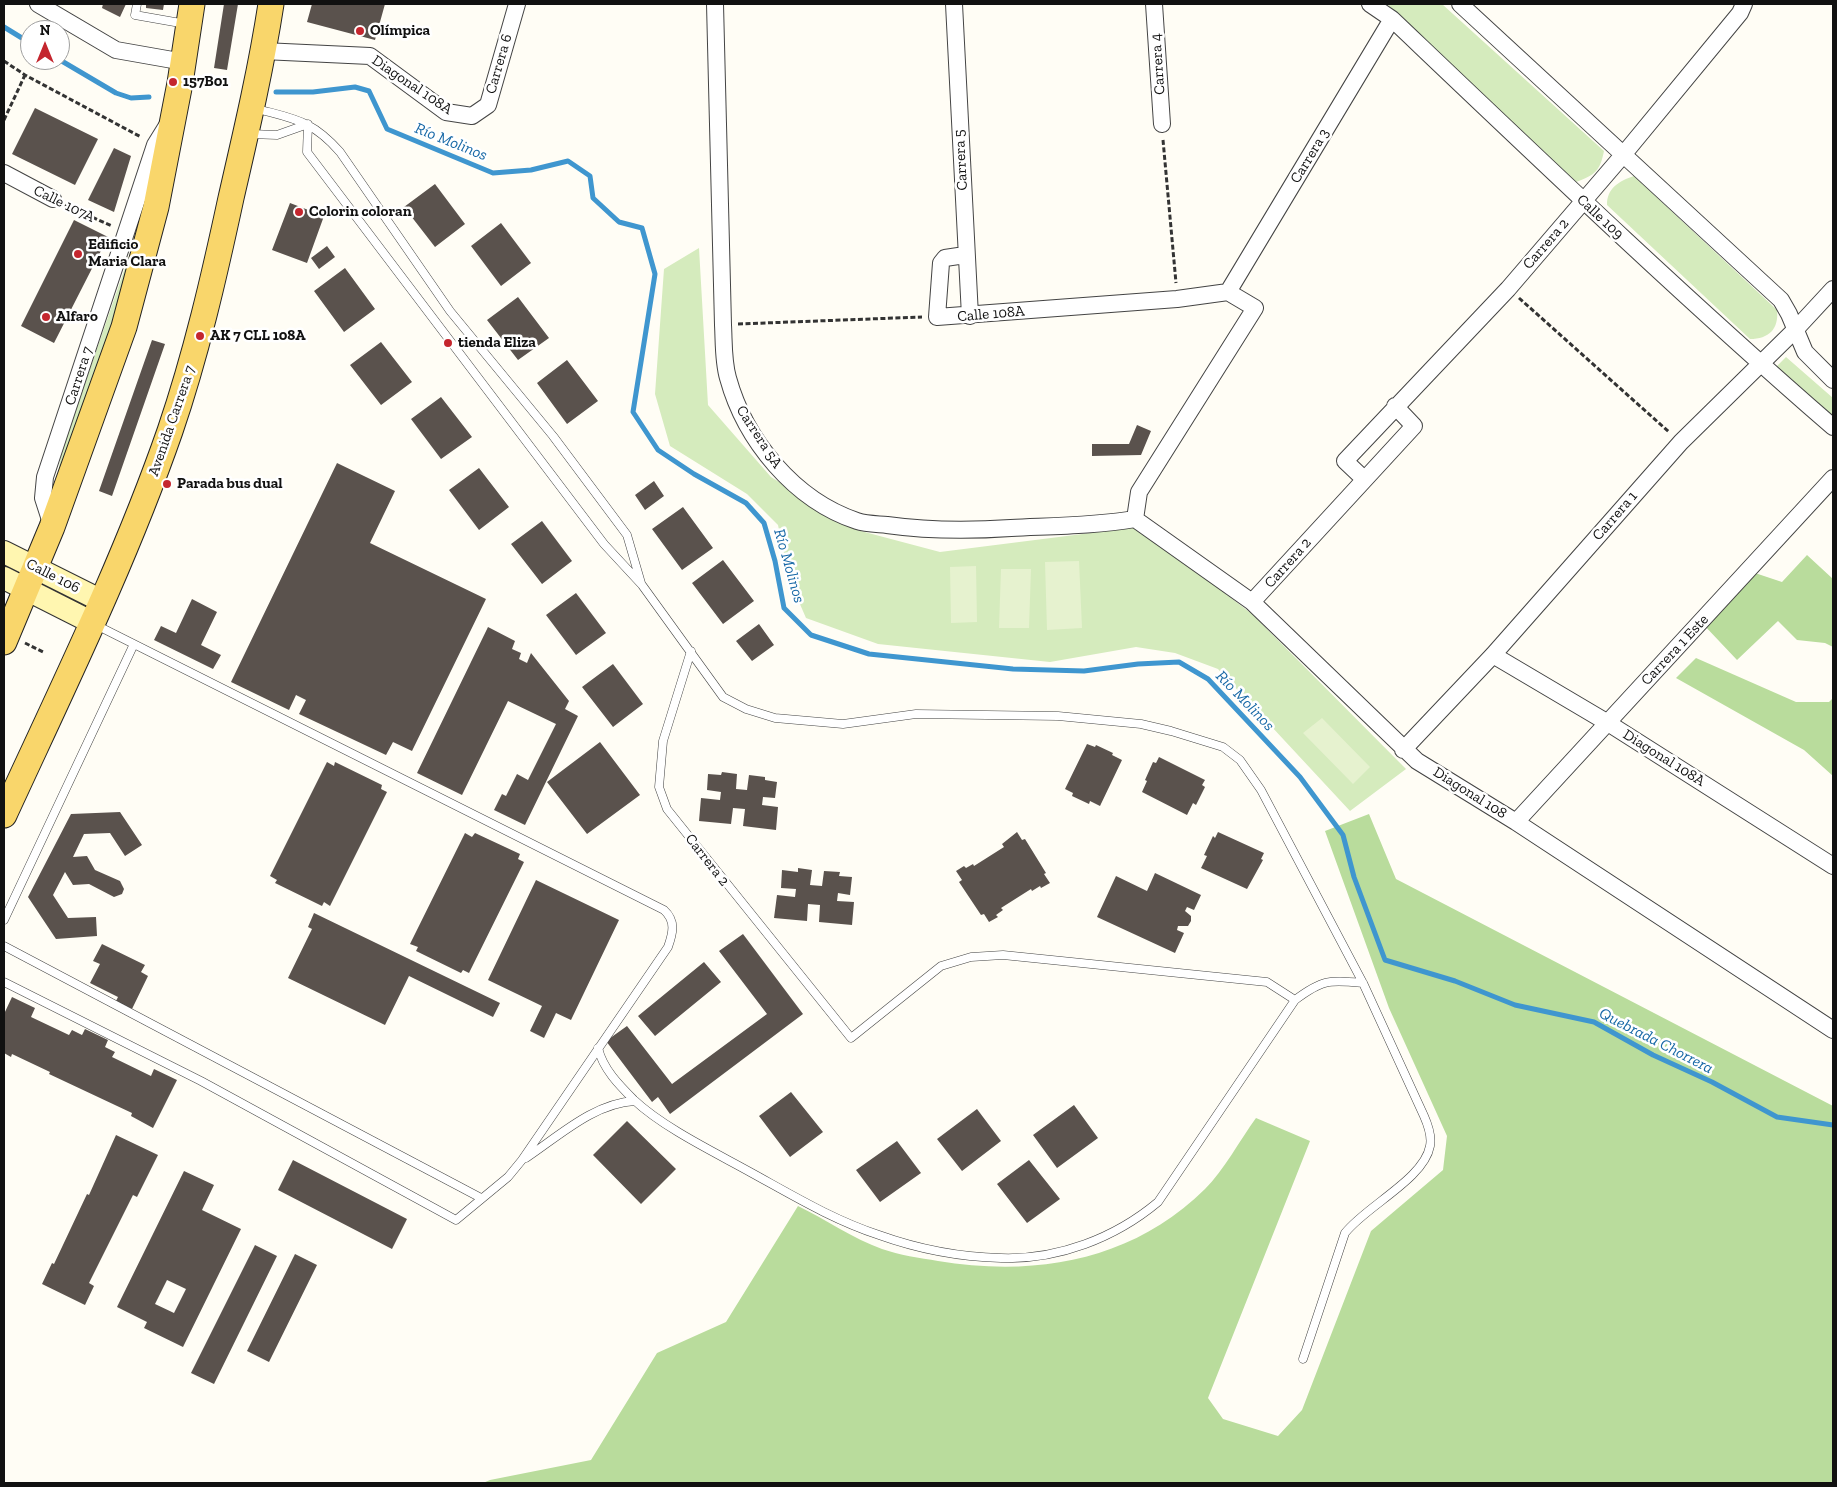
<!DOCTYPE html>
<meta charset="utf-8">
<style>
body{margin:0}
#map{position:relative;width:1837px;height:1487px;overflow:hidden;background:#fffdf5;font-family:"Zilla Slab",serif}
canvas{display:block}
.frame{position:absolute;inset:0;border:5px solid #111;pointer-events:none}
.north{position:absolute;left:20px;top:20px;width:50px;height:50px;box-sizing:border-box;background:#fff;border:1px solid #a0a0a0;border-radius:50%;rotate:0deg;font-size:14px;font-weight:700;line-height:20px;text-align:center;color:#111}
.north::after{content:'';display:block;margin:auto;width:18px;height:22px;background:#c4262e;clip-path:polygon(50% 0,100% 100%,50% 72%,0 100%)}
</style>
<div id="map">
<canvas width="1837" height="1487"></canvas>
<div class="frame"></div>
<div class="north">N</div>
</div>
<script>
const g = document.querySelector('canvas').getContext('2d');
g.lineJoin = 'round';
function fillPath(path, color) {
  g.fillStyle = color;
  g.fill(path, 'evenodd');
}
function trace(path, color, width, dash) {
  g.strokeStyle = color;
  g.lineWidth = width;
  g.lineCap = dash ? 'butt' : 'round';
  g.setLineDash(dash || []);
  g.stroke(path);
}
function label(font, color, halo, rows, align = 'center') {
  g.font = font + ' "Zilla Slab",serif';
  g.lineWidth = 5;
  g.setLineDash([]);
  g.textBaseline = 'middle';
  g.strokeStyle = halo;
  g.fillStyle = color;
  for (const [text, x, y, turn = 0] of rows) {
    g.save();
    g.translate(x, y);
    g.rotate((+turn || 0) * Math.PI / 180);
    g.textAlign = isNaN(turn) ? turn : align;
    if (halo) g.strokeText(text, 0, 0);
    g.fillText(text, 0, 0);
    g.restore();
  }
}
fillPath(new Path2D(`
 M1387 4H1442L1604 151C1600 171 1595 175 1576 182Z
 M1634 176 1777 310C1779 329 1769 339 1750 339L1607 205C1607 188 1619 181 1634 176Z
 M147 204 124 297 55 490 62 450Z
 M699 248 708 405 771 477 857 530 940 552 1138 527 1252 614 1406 769 1350 811 1218 669 1175 653 1136 647 1050 662 878 644 806 618 789 579 778 525 747 494 670 446 655 394 664 269Z
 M1786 357 1833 398V416L1776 367Z`), '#d5ebbd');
fillPath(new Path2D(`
 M1807 555 1833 579V647L1825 643 1797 640 1778 621 1737 660 1702 623 1755 573 1782 582Z
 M1696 658 1796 702H1829L1833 698V776L1804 750 1676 678Z
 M1369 814 1396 879 1833 1106V1483H483L490 1480 591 1460 657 1353 726 1322 798 1206C825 1219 854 1239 882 1249 899 1255 920 1258 938 1261 1036 1277 1132 1261 1205 1189 1224 1170 1240 1140 1256 1118L1310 1141 1208 1398 1223 1419 1278 1436 1302 1410 1371 1231 1443 1170 1447 1136 1389 1008 1325 831Z`), '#b9dc9c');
fillPath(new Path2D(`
 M1079 561 1082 628 1047 630 1045 562Z
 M976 566 977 622 951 623 950 567Z
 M1001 569H1031L1029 628H999Z
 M1322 718 1370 767 1353 784 1303 733Z`), '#e6f2cf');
trace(new Path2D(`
 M4 27 30 43
 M60 60 116 93 131 98 149 97
 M276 92H313L355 87 369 91 387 129 493 173 531 170 568 161 590 176 593 198 619 222 642 228 655 274 633 412 658 450 694 474 746 503 764 523 775 561 784 608 811 635 869 654 1013 669 1084 671 1138 664 1179 662 1208 679 1300 777 1343 835 1354 877 1385 960 1455 981 1515 1005 1594 1022 1653 1055 1712 1082 1777 1117 1833 1125`), '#3f96cf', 5);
fillPath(new Path2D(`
 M103 4H126L120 17 102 8Z
 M146 4H164L163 10 146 8Z
 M224 4H238L227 70 214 68Z
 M312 4H385L375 40 307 22Z
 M35 108 98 139 75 185 12 154Z
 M114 148 131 156 114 212 88 200Z
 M435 184 465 224 435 247 404 207Z
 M290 203 324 216 307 263 272 250Z
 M74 220 108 237 54 343 21 326Z
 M501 223 531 263 501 286 471 246Z
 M327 246 335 257 319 269 311 258Z
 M345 268 375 309 344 332 314 291Z
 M518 297 549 338 518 360 487 320Z
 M152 340 165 344 112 496 99 491Z
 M381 342 412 382 381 405 350 365Z
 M567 360 598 401 567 424 537 383Z
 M441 397 472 437 441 459 411 419Z
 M1137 425 1151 431 1141 455 1092 456V444H1129Z
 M337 463 395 491 370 543 486 599 412 751 393 742 386 755 299 714 306 700 296 695 289 710 231 682Z
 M479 468 509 507 479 530 449 490Z
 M654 481 664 496 645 510 635 495Z
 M683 507 713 548 682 570 652 529Z
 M542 521 572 561 542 584 511 544Z
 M723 560 754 601 723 624 692 583Z
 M576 593 606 633 576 655 546 615Z
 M192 599 217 612 201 645 221 655 213 669 154 640 161 626 176 633Z
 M759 624 774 645 752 661 736 641Z
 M488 627 515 641 512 649 521 653 519 659 527 663 531 653 569 701 565 709 578 716 525 825 494 810 502 794 506 796 517 774 528 780 556 724 508 701 462 795 417 773Z
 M613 664 643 704 613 727 582 687Z
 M600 742 640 795 587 834 547 782Z
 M1087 744 1095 747 1096 745 1113 753 1112 755 1122 760 1100 806 1090 801 1089 804 1072 796 1073 793 1065 789Z
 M1159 757 1205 780 1202 785 1205 787 1196 805 1193 803 1187 815 1142 792 1147 781 1145 780 1153 762 1156 763Z
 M327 762 334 766 335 762 382 785 381 789 387 792 330 906 324 902 322 906 275 883 277 880 270 876Z
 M722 772 737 774 736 789 747 790 749 775 765 777V780L777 782 775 798 763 797 762 805 778 807 776 830 743 826 745 809 733 808 731 824 699 821 701 798 720 800 721 792 707 790 708 774 721 775Z
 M120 812 142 845 125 856 110 833 84 834 73 857 87 856 95 870 120 881 124 889 122 894 114 897 89 884 73 885 65 872 53 895 68 918 96 917 97 936 56 939 28 897 71 814Z
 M1017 832 1022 840 1025 839 1046 873 1044 874 1050 883 1041 888 1040 886 1032 891 1031 889 1001 908 1003 910 996 915 998 917 989 922 984 914 981 915 959 882 962 880 956 871 964 866 966 868 973 864 974 866 1004 847 1002 844Z
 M1218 832 1264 853 1261 859 1263 860 1247 889 1201 868 1207 856 1204 855 1213 836 1215 838Z
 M465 833 472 837 475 833 520 854 518 859 524 862 469 973 463 970 461 973 416 951 418 947 410 944Z
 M798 868 812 870 810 885 822 886 824 871 840 872 839 876 852 877 850 895 838 893 837 901 854 902 852 925 819 922 820 905 808 904 807 921 774 918 777 895 795 897 796 889 781 888 782 870 798 872Z
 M1155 873 1201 895 1194 910 1187 907 1185 911 1191 916V921L1188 926H1178L1177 930 1184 933 1175 953 1097 917 1116 876 1147 891Z
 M536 880 619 920 571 1020 556 1013 544 1038 530 1031 542 1006 488 980Z
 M314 913 500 1003 493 1017 409 976 385 1025 288 978 312 929 308 927Z
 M743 934 803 1014 670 1114 658 1097 652 1102 606 1041 627 1026 672 1084 767 1014 719 951Z
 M102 944 145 965 141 972 148 976 132 1009 116 1001 118 997 90 983 100 964 93 961Z
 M704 962 721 982 655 1036 638 1016Z
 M12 997 35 1008 31 1017 69 1035 72 1030 82 1035 85 1029 108 1040 105 1047 115 1052 112 1057 151 1076 154 1069 177 1080 153 1128 131 1116 132 1113 49 1074 50 1072 12 1054 11 1057 4 1053V1014Z
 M791 1092 823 1132 790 1157 759 1116Z
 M1074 1105 1098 1138 1057 1168 1033 1135Z
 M977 1109 1001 1141 962 1171 937 1139Z
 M627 1121 676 1169 641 1204 593 1155Z
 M116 1135 158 1155 137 1197 133 1195 89 1283 94 1286 85 1305 42 1284 52 1263 54 1264 87 1194 89 1195Z
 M897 1141 921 1173 880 1202 856 1170Z
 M293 1160 407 1219 392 1249 278 1190Z
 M1029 1160 1060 1199 1027 1223 997 1184Z
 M184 1171 214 1185 202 1210 241 1229 183 1347 144 1328 147 1322 117 1307ZM167 1280 186 1289 174 1313 155 1304Z
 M255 1245 277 1256 214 1384 191 1373Z
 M295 1254 317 1265 269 1362 247 1351Z`), '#5a524d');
const service = new Path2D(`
 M137 4 135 15 186 24
 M254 108C293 119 311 119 340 152L450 311 553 436 627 535 641 583
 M250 134 277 135 308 124 307 152 604 544 642 585 723 697 746 709 775 718 843 724 916 714 1058 716 1141 724 1171 731 1223 747 1240 760 1261 790 1363 983 1424 1116C1428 1125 1432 1136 1430 1146 1424 1179 1366 1206 1345 1233L1303 1359
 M691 651 663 741 659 787 667 809 851 1038 941 966 971 957 1003 955 1267 982 1295 1000
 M4 920 134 644
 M4 946 481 1198
 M4 982 201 1081 456 1220 508 1177 522 1160 668 947C673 933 676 921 664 910L96 625
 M598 1048C603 1069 619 1085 634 1100 664 1128 714 1152 750 1172 792 1195 833 1220 879 1235 918 1249 960 1257 1001 1258 1058 1260 1115 1238 1158 1202L1295 1000C1323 979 1329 980 1363 983
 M526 1158C559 1136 594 1103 635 1101`);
const minor = new Path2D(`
 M38 4 116 50 184 62
 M715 4 723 325C724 342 723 361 728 378 745 440 794 500 857 521 866 524 877 524 887 525 930 531 968 531 1011 528 1052 526 1094 526 1135 519
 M954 4 970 316
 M1154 4 1162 124
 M1370 4 1392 19C1537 157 1682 296 1833 427
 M1460 4 1781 300 1789 314 1805 352 1833 380
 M263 51 370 56 446 112 472 116 488 105 517 4
 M4 173 53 199
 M965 255 945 258 941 263 937 317 1177 299 1228 292 1255 308 1139 492 1135 519
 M1228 292 1392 19
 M1364 479 1345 461 1508 289 1623 155 1740 13 1744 4
 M1135 519 1252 602 1417 761 1516 822 1833 1030
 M52 526 43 498 45 477 155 145 168 124
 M1252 602 1414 426 1395 406
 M1493 655 1608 723 1833 866
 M1403 750 1493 655 1681 442 1796 329 1833 289
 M1516 822 1833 478`);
const secondary = new Path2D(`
 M4 552 102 601
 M4 578 93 623`);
const primary = new Path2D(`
 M4 642 52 527 124 327 156 207 180 83 192 4
 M4 815C62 689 124 563 170 431 196 355 214 277 231 198 246 133 261 69 271 4`);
trace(service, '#444', 9);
trace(minor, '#444', 18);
trace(secondary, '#333', 24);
trace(primary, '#222', 27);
trace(new Path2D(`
 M4 61 25 75 141 137
 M4 120 25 75
 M1163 140 1176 283
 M65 205 112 226
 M1519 298 1669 432
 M738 324 922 317
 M25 643 43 652`), '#333', 3, [5, 2.5]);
trace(service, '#fff', 8);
trace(minor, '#fff', 16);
trace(secondary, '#fff6b0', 22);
trace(primary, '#f9d66b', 25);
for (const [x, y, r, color] of [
 [360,31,5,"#c4262e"],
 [173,82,5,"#c4262e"],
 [299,212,5,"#c4262e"],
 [78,254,5,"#c4262e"],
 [46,317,5,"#c4262e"],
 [200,336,5,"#c4262e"],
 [448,343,5,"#c4262e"],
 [167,484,5,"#c4262e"]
]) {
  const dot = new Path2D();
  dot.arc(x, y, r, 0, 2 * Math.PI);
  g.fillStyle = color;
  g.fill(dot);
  trace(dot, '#fff', 2);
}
label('bold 15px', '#111', '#fff', [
 ["Olímpica",370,31],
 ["157B01",183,82],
 ["Colorin coloran",309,212],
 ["Edificio",88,245],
 ["Maria Clara",88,262],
 ["Alfaro",56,317],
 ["AK 7 CLL 108A",210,336],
 ["tienda Eliza",458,343],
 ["Parada bus dual",177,484]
], 'left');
label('15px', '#111', '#fff', [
 ["Carrera 6",499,64,-74],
 ["Carrera 4",1158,64,-94],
 ["Diagonal 108A",412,85,34],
 ["Carrera 3",1310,156,-59],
 ["Carrera 5",961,160,-93],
 ["Calle 107A",64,204,26],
 ["Calle 109",1600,217,43],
 ["Carrera 2",1546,244,-49],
 ["Calle 108A",991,314,-5],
 ["Carrera 7",79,376,-72],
 ["Avenida Carrera 7",172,421,-71],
 ["Carrera 5A",759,437,57],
 ["Carrera 1",1615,516,-49],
 ["Carrera 2",1288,563,-48],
 ["Calle 106",53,576,27],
 ["Carrera 1 Este",1675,650,-47],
 ["Diagonal 108A",1664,758,32],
 ["Diagonal 108",1470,793,32],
 ["Carrera 2",707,860,52]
]);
label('italic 16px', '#1768a6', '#fff', [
 ["Río Molinos",451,142,22],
 ["Río Molinos",789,566,74],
 ["Río Molinos",1245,701,46],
 ["Quebrada Chorrera",1656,1041,27]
]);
</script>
